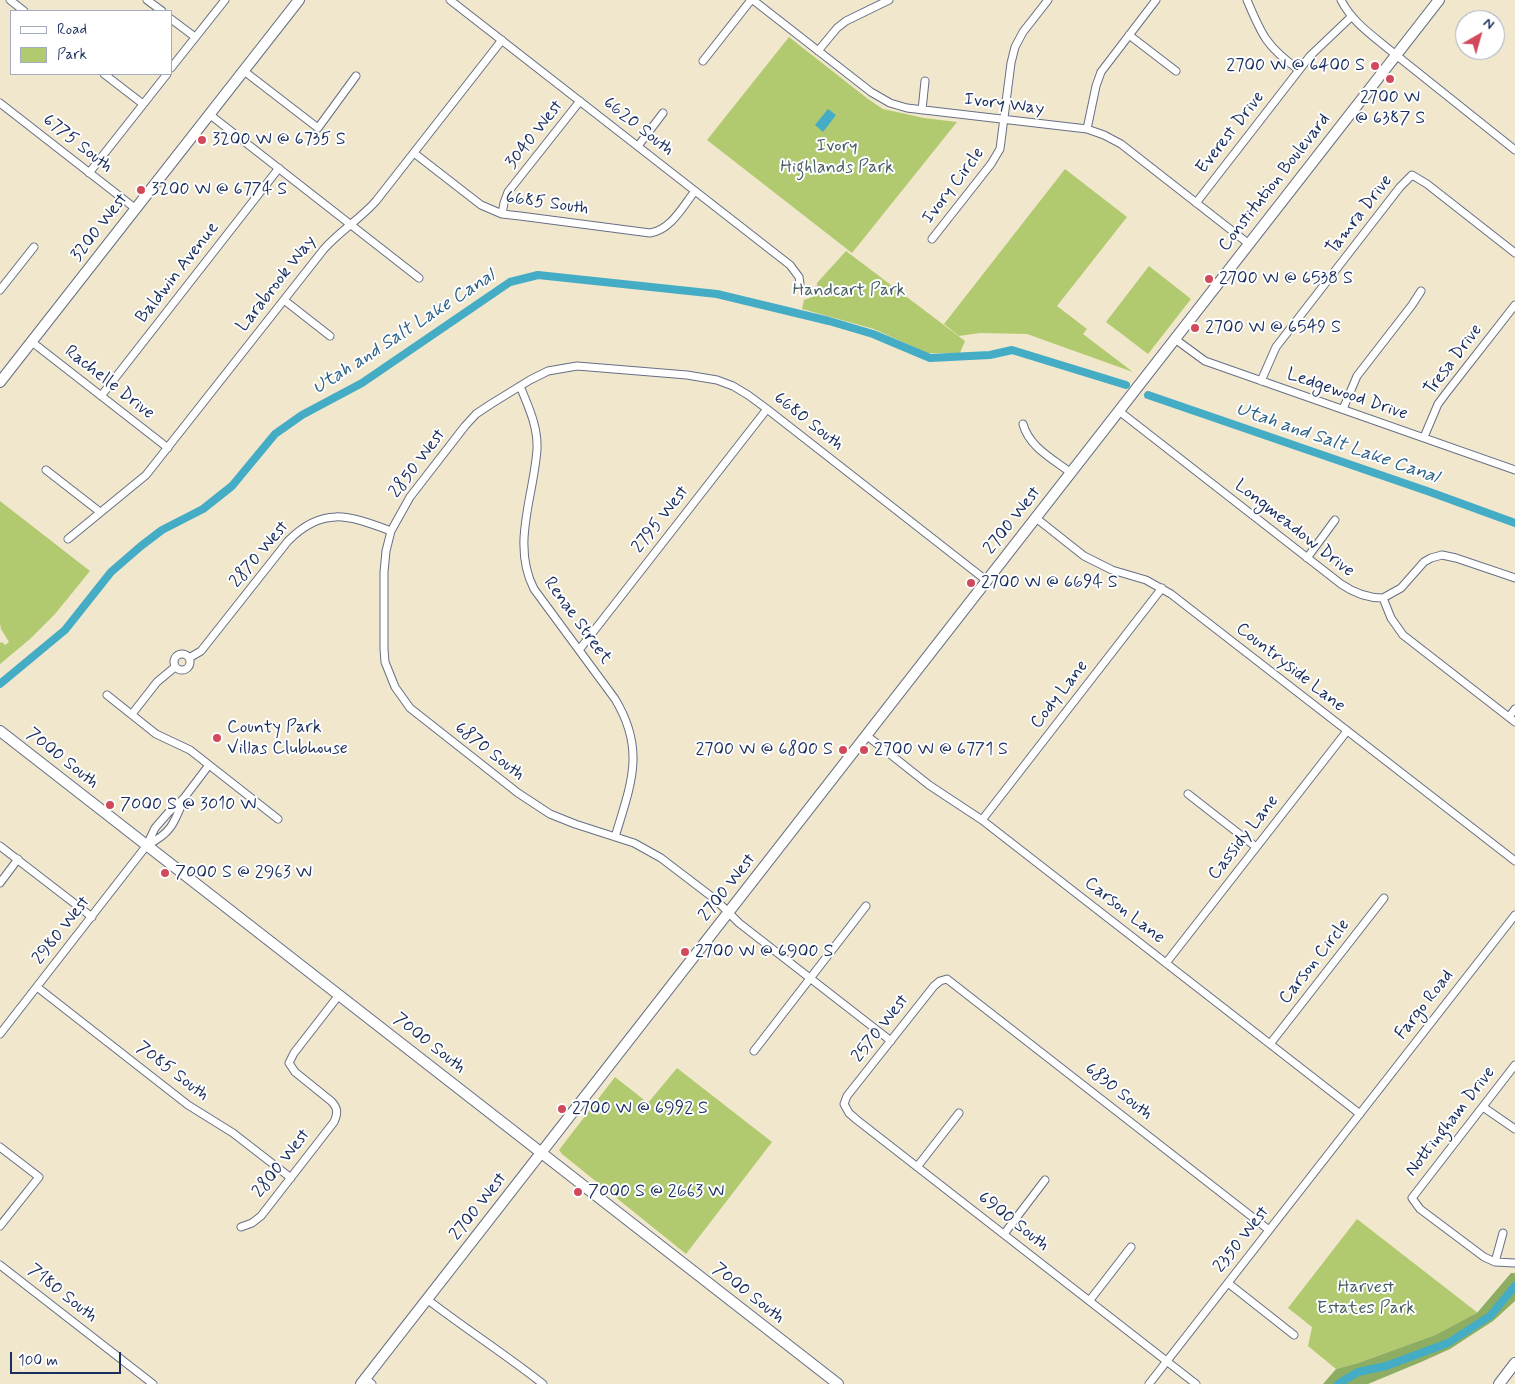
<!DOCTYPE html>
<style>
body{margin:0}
#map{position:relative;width:1515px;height:1384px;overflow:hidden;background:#f0e7cd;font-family:Mynerve,sans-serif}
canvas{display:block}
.legend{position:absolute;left:10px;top:10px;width:162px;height:65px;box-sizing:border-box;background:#fff;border:1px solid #a4acbf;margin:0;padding:6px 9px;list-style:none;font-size:15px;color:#1b2f5e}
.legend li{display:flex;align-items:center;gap:10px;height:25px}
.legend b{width:25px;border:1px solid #a4acbf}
.north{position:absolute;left:1455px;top:10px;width:50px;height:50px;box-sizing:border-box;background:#fff;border:1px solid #a4acbf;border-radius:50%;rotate:38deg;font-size:14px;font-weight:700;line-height:20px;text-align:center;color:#1b2f5e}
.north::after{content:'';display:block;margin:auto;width:18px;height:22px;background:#d1495b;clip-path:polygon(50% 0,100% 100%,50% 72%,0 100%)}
.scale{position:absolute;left:10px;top:1352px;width:111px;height:22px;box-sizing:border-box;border:2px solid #1b2f5e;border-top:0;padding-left:6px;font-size:15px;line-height:18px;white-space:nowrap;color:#1b2f5e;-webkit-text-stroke:4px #fff;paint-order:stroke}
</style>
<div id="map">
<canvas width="1515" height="1384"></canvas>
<ul class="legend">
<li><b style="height:6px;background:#fff"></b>Road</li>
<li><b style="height:14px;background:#b2ca6f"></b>Park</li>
</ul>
<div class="north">N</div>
<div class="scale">100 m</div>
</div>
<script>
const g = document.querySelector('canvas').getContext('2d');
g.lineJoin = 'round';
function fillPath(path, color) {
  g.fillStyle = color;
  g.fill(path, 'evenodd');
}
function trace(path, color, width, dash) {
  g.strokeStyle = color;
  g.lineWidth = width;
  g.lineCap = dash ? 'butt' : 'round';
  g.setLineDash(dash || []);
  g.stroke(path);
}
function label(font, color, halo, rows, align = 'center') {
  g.font = font + ' Mynerve,sans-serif';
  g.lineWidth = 4;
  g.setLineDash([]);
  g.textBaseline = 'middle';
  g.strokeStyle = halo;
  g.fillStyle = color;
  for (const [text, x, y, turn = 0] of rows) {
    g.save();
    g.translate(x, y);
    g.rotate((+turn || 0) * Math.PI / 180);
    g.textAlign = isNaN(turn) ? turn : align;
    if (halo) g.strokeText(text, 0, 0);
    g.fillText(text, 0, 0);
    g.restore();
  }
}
fillPath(new Path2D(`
 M789 37 868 99 883 109 924 118 957 122 852 253 707 140Z
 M1065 169 1127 217 1057 306 1087 329 1083 334 1133 372 1027 334 980 333 959 336 944 324Z
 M846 251 965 341 960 353H927L874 329 802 309 804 300 812 297 817 290V283Z
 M1149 266 1191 299 1148 354 1106 322Z
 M0 501 90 571 55 614 30 639 0 664V643L2 642 5 645 9 642 1 629 0 623Z
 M677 1068 772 1142 686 1254 562 1154 559 1150 615 1077 648 1103Z
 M1357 1219 1478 1313 1435 1335 1358 1363 1336 1369 1308 1346 1312 1327 1288 1308Z`), '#b2ca6f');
fillPath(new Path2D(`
 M1511 1273H1515V1301L1493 1321 1450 1349 1421 1362 1368 1384H1323L1336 1369 1358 1363 1435 1335 1477 1313Z`), '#8dae62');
fillPath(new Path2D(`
 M828 109 836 115 823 132 815 125Z`), '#45acc5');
trace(new Path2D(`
 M1148 395 1430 492 1515 523
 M0 684 65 630 111 572 141 546 162 530 203 509 232 486 275 434 302 415 362 383 510 282 538 275 717 294 829 321 873 334 930 358 990 355 1012 350 1126 385
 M1338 1384 1358 1372 1386 1366 1448 1343 1490 1316 1515 1286`), '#45acc5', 8);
const street = new Path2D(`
 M10 0 24 11
 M147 0 162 11
 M450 0 790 265 799 277 800 284
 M753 0 871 92 890 103 907 108 1087 129 1104 135 1121 144 1249 244
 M1247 0C1262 36 1267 47 1299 70
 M1341 0C1351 20 1369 33 1386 47 1429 81 1472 116 1515 150
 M171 19 195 37
 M1129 35 1176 71
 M818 51 837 28 846 21 889 0
 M703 61 751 0
 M171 68 225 0
 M244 71 318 128 356 76
 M104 74 143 104
 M0 103 136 209
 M922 110 925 81
 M209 114 419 278
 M1087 129 1096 86 1101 72 1156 0
 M638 146 663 113
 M414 153 481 205 502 214 520 216 650 233C671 230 683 206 695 191
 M89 173 167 74
 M1196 203 1310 56 1351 17
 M502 214 504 203 508 192 580 101
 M932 239 991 164 1000 149 1011 63 1015 47 1023 32 1048 0
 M0 290 34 247
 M284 300 330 336
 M1175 339 1205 361 1515 470
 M32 342 168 448
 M1261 381 1276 347 1400 187 1412 175 1427 184 1515 253
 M520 386C528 406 538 426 537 449 534 496 511 544 534 589L615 699C646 750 631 784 615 837
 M101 396 279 168
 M1343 409 1357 376 1412 305 1421 291
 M1119 411 1341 584C1354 593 1367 598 1383 598L1391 618 1403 635 1515 722
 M1023 424C1029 447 1053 459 1071 473
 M1424 437 1438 404 1447 392 1515 305
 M46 470 100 512
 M1036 518 1084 556 1112 570 1146 580 1171 594 1515 861
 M68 539 146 475 324 249C340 231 360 219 376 201L502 40
 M1307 558 1335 520
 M1383 598 1401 588 1424 562 1431 558 1442 555 1456 558 1515 578
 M579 650 767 409
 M174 662a8 8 0 1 1 16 0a8 8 0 1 1-16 0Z
 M189 658 201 651 288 541C323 505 350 516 391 531
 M107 695 156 734 190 750 278 819
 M132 714 157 682 175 667
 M1509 717 1515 709
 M866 735 929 785 982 820 1360 1114
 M1188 794 1256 847
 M982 820 1162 588
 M147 845C170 834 174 824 183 801
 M0 846 92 917
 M0 883 18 859
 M1166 963 1347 731
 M37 987 188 1105 233 1133 291 1178
 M0 1034 147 845 155 828 168 813 184 798 209 765
 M891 1041 739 923 716 900 661 858 634 843 575 824 550 814 518 793 410 708 395 687 385 662 384 649V572L386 551 391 531 410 497 465 426 476 414 491 404 530 380 548 371 577 366 687 375 717 380 733 386 748 395 767 409 987 581
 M1270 1044 1384 898
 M754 1051 866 906
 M1515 1065 1412 1198 1420 1209 1484 1257 1495 1262 1515 1263
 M1483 1107 1515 1129
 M0 1147 39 1177 0 1226
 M917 1167 959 1113
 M241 1227 252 1223 261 1216 334 1122C338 1113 338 1108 331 1101L295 1072 289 1063 294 1053 339 995
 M1004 1234 1045 1180
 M1495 1262 1503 1233
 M0 1265 153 1384
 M1228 1283 1294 1335
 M428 1300C466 1329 506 1355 543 1384
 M1090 1300 1131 1247
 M366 1379 372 1384
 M1149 1384 1515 915
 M1196 1384 857 1120 849 1113 844 1104 847 1096 934 986 940 981 947 979 1269 1230`);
const secondary = new Path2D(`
 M0 382 299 0
 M0 731 838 1384
 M361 1384 1439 0
 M1499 1384 1515 1363`);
trace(street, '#666f85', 9);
trace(secondary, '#666f85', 12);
trace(street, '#fff', 7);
trace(secondary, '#fff', 10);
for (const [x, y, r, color] of [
 [1375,66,5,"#d1495b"],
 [1390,79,5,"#d1495b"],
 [202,140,5,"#d1495b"],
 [141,190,5,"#d1495b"],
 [1209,279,5,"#d1495b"],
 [1195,328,5,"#d1495b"],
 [971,583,5,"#d1495b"],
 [217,738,5,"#d1495b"],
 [843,750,5,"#d1495b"],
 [864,750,5,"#d1495b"],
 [110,805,5,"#d1495b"],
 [165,873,5,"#d1495b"],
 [685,952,5,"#d1495b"],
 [562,1109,5,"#d1495b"],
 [578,1192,5,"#d1495b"]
]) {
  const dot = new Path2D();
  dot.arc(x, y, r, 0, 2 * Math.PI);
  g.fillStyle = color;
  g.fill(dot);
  trace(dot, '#fff', 2);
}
label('18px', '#1b2f5e', '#fff', [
 ["2700 W @ 6400 S",1365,66,"right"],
 ["2700 W",1390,98,"center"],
 ["@ 6387 S",1390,119,"center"],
 ["3200 W @ 6735 S",212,140],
 ["3200 W @ 6774 S",151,190],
 ["2700 W @ 6538 S",1219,279],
 ["2700 W @ 6549 S",1205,328],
 ["2700 W @ 6694 S",981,583],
 ["County Park",227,728],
 ["Villas Clubhouse",227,749],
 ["2700 W @ 6800 S",833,750,"right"],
 ["2700 W @ 6771 S",874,750],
 ["7000 S @ 3010 W",120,805],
 ["7000 S @ 2963 W",175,873],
 ["2700 W @ 6900 S",695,952],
 ["2700 W @ 6992 S",572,1109],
 ["7000 S @ 2663 W",588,1192]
], 'left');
label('18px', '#1b2f5e', '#fff', [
 ["Ivory Way",1004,105,7],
 ["6620 South",638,127,38],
 ["Everest Drive",1231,133,-52],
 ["3040 West",535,135,-52],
 ["6775 South",77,144,38],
 ["Constitution Boulevard",1275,183,-52],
 ["Ivory Circle",954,186,-53],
 ["6685 South",547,204,8],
 ["Tamra Drive",1360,215,-52],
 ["3200 West",100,228,-52],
 ["Baldwin Avenue",178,273,-52],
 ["Larabrook Way",277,284,-52],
 ["Tresa Drive",1454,360,-53],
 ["Rachelle Drive",109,383,38],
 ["Ledgewood Drive",1347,395,19],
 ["6680 South",808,422,38],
 ["2850 West",418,464,-53],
 ["2795 West",661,520,-52],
 ["2700 West",1013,521,-52],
 ["Longmeadow Drive",1294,529,38],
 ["2870 West",260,555,-50],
 ["Renae Street",577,621,54],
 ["Countryside Lane",1290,668,38],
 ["Cody Lane",1060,695,-52],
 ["6870 South",489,752,38],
 ["7000 South",62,759,38],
 ["Cassidy Lane",1244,838,-52],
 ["2700 West",728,888,-52],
 ["Carson Lane",1124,911,38],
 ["2980 West",62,931,-52],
 ["Carson Circle",1315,962,-52],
 ["Fargo Road",1425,1005,-52],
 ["2570 West",881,1029,-52],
 ["7000 South",429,1044,38],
 ["7085 South",172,1072,37],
 ["6830 South",1118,1092,38],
 ["Nottingham Drive",1451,1122,-52],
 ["2800 West",282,1164,-52],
 ["2700 West",479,1207,-52],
 ["6900 South",1013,1222,38],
 ["2350 West",1242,1240,-52],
 ["7180 South",62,1294,38],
 ["7000 South",748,1294,38]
]);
label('18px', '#485e63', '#fff', [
 ["Ivory",837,147],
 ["Highlands Park",837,168],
 ["Handcart Park",849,291],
 ["Harvest",1366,1288],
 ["Estates Park",1366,1309]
]);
label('italic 19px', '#2c6187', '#fff', [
 ["Utah and Salt Lake Canal",404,333,-33],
 ["Utah and Salt Lake Canal",1337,444,19]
]);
</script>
